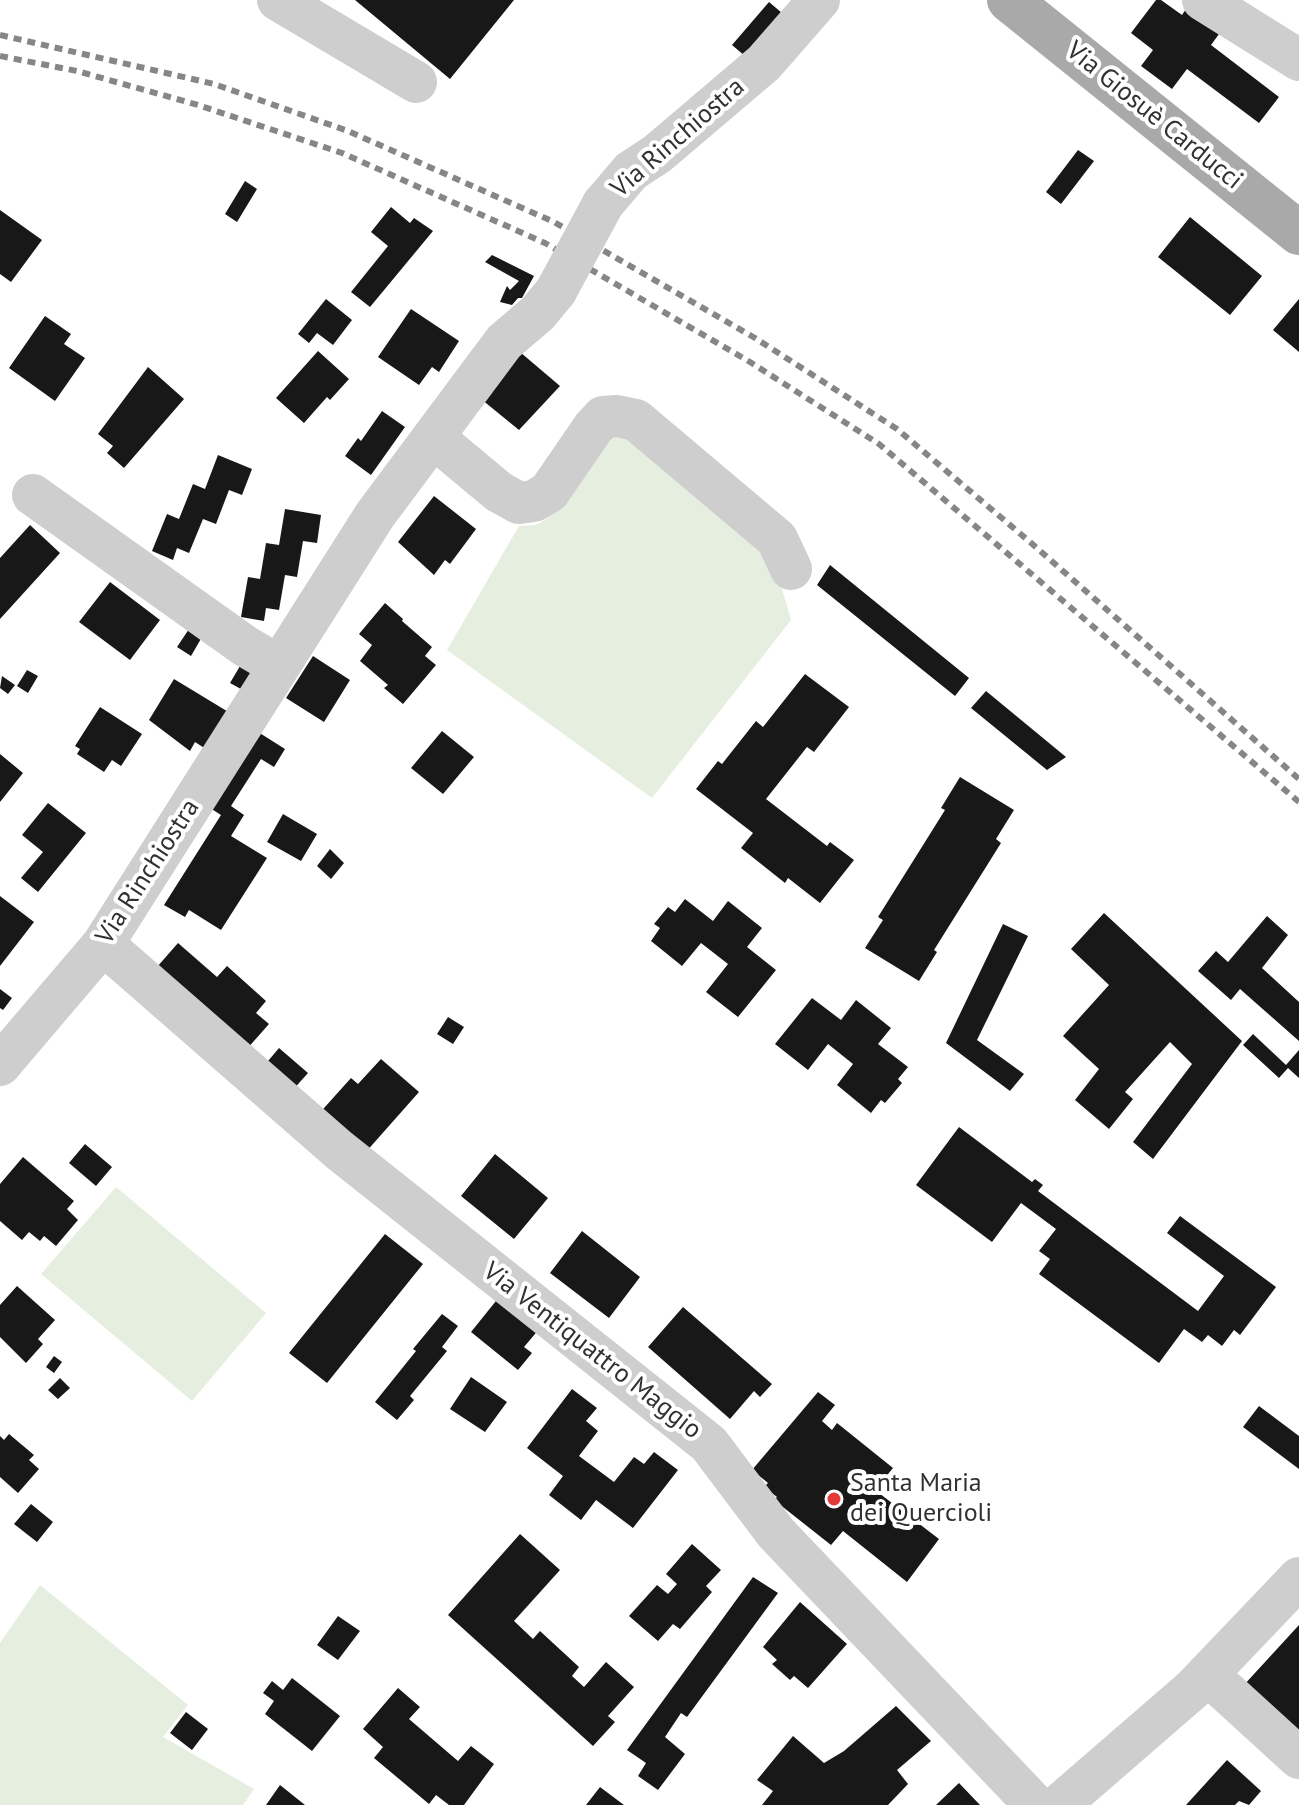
<!DOCTYPE html>
<meta charset="utf-8">
<style>
body{margin:0}
canvas{display:block;background:#fff}
</style>
<canvas width="1299" height="1805"></canvas>
<script>
const g = document.querySelector('canvas').getContext('2d');
g.lineJoin = 'round';
function fillPath(path, color) {
  g.fillStyle = color;
  g.fill(path, 'evenodd');
}
function trace(path, color, width, dash) {
  g.strokeStyle = color;
  g.lineWidth = width;
  g.lineCap = dash ? 'butt' : 'round';
  g.setLineDash(dash || []);
  g.stroke(path);
}
function label(font, color, halo, rows, align = 'center') {
  g.font = font + ' "PT Sans",sans-serif';
  g.lineWidth = 8;
  g.setLineDash([]);
  g.textBaseline = 'middle';
  g.strokeStyle = halo;
  g.fillStyle = color;
  for (const [text, x, y, turn = 0] of rows) {
    g.save();
    g.translate(x, y);
    g.rotate((+turn || 0) * Math.PI / 180);
    g.textAlign = isNaN(turn) ? turn : align;
    if (halo) g.strokeText(text, 0, 0);
    g.fillText(text, 0, 0);
    g.restore();
  }
}
fillPath(new Path2D(`
 M620 428 772 554 791 620 652 798 447 650 519 526 536 525 548 518Z
 M116 1187 266 1313 192 1401 41 1274Z
 M40 1585 188 1705 163 1737 254 1789 243 1805H0V1643Z`), '#e6eee0');
fillPath(new Path2D(`
 M355 0H514L450 79Z
 M1156 0H1161L1182 15 1186 9 1219 34 1211 45 1279 97 1259 123 1187 69 1172 89 1141 66 1153 50 1131 33Z
 M769 2 782 13 745 56 732 45Z
 M1078 150 1094 161 1061 204 1046 192Z
 M245 181 257 189 237 222 225 214Z
 M391 207 410 223 414 218 433 231 370 307 351 292 388 246 371 232Z
 M0 210 42 240 11 282 0 274Z
 M1190 217 1262 276 1230 315 1158 257Z
 M492 255 534 276 522 298H518L512 305 500 302 507 286 510 290 519 281 485 262Z
 M326 299 352 320 333 345 317 333 309 343 298 334Z
 M1299 299V352L1273 330Z
 M411 309 459 341 439 372 432 367 419 385 378 357Z
 M45 316 71 334 64 344 85 358 55 401 9 368Z
 M318 351 349 379 330 400 327 397 304 423 276 398Z
 M520 352 560 386 519 430 481 399Z
 M148 367 184 399 124 468 107 453 113 446 98 434Z
 M382 411 405 427 371 475 345 456 358 438 361 441Z
 M218 455 252 469 242 495 229 490 216 524 203 519 189 553 177 548 173 560 152 551 167 514 179 519 193 484 205 489Z
 M434 496 476 529 450 564 445 560 434 575 398 542Z
 M285 509 321 515 317 543 303 541 297 577 285 575 279 610 266 608 264 621 241 617 248 577 260 579 266 543 279 545Z
 M30 525 60 553 0 619V558Z
 M830 565 969 678 955 696 817 585Z
 M110 582 160 620 130 660 79 622Z
 M385 603 403 619 402 621 432 647 425 656 436 665 403 704 384 688 388 685 360 661 372 645 359 634Z
 M189 629 202 637 191 656 177 647Z
 M313 656 350 680 324 722 286 698Z
 M243 661 263 672 250 694 230 683Z
 M27 670 38 676 28 693 17 686Z
 M805 674 849 707 814 752 807 747 766 799 827 846 830 842 854 860 820 903 788 878 785 883 741 848 753 833 696 789 718 761 722 764 756 721 763 727Z
 M2 676 15 685 8 694 0 688Z
 M174 679 235 716 212 753 195 742 190 751 149 720Z
 M986 691 1066 757 1047 770 971 708Z
 M100 707 142 734 121 766 112 760 104 772 77 754 80 749 75 746Z
 M247 725 285 749 274 767 261 759 231 806 244 815 231 836 267 858 221 930 189 910 185 917 164 905 221 815 199 801Z
 M442 731 474 757 443 794 411 768Z
 M0 754 23 773 0 802Z
 M960 777 1014 810 996 839 1001 843 934 950 937 952 919 981 865 948 883 920 878 917 945 810 941 808Z
 M48 803 86 833 38 892 21 878 43 852 22 835Z
 M283 814 317 834 301 861 267 842Z
 M330 849 344 863 331 879 317 866Z
 M0 896 34 922 0 966Z
 M685 899 713 921 728 901 762 928 747 947 776 970 738 1017 706 992 728 964 701 943 682 966 651 941 660 928 654 924 668 907 675 912Z
 M1104 913 1242 1041 1153 1159 1133 1142 1192 1064 1170 1042 1125 1092 1133 1099 1109 1129 1075 1100 1099 1069 1063 1036 1109 985 1071 949Z
 M1267 916 1288 935 1262 968 1299 1002V1041L1240 989 1231 1000 1198 971 1216 951 1228 962Z
 M1003 924 1028 936 977 1040 1024 1074 1010 1091 946 1043Z
 M178 943 217 977 227 966 266 1001 256 1013 269 1024 246 1050 157 967Z
 M0 989 12 998 3 1010 0 1008Z
 M812 998 841 1020 856 1000 891 1028 878 1044 908 1067 898 1079 902 1083 885 1103 881 1100 871 1113 837 1085 853 1064 828 1044 808 1070 775 1044Z
 M448 1017 464 1027 453 1044 437 1034Z
 M1253 1034 1286 1065 1299 1050V1078L1288 1068 1279 1078 1243 1045Z
 M279 1048 308 1073 291 1092 263 1067Z
 M381 1059 419 1092 365 1153 316 1117 351 1078 358 1084Z
 M959 1127 1032 1182 1035 1179 1043 1185 1038 1191 1198 1311 1224 1276 1167 1233 1180 1216 1276 1287 1240 1335 1234 1330 1222 1346 1208 1335 1202 1342 1184 1329 1159 1363 1039 1274 1050 1259 1039 1251 1056 1229 1021 1203 992 1242 916 1185Z
 M85 1144 112 1167 96 1186 69 1163Z
 M495 1154 548 1198 514 1239 461 1196Z
 M23 1157 74 1201 67 1209 78 1220 56 1246 44 1236 40 1241 29 1232 22 1240 0 1221V1184Z
 M582 1231 640 1277 609 1318 550 1273Z
 M385 1234 423 1264 327 1383 289 1353Z
 M17 1286 55 1320 38 1339 43 1344 26 1363 0 1337V1305Z
 M500 1296 540 1328 524 1347 532 1353 518 1370 471 1332Z
 M683 1307 772 1384 760 1397 754 1391 730 1419 648 1347Z
 M442 1314 458 1326 442 1347 447 1351 410 1396 414 1400 397 1420 375 1402 416 1351 413 1349Z
 M54 1356 62 1362 54 1373 46 1367Z
 M471 1377 507 1402 485 1432 450 1409Z
 M60 1378 70 1388 58 1399 48 1390Z
 M572 1389 597 1408 586 1421 598 1431 579 1456 614 1482 634 1457 644 1464 654 1452 678 1470 633 1528 596 1500 581 1520 549 1495 563 1476 527 1448Z
 M818 1392 835 1405 822 1421 832 1430 837 1423 893 1468 875 1490 939 1539 907 1582 843 1531 831 1545 774 1500 777 1497 764 1487 768 1483 752 1470Z
 M1259 1406 1299 1436V1469L1243 1427Z
 M9 1434 34 1455 29 1460 39 1469 18 1493 0 1477V1436L4 1440Z
 M31 1504 53 1522 37 1542 14 1524Z
 M520 1534 560 1570 514 1621 533 1639 540 1631 579 1667 572 1676 584 1687 606 1662 634 1687 608 1716 615 1722 593 1746 448 1615Z
 M692 1544 721 1570 706 1586 712 1592 680 1629 673 1624 658 1641 629 1616 657 1585 668 1594 677 1584 666 1574Z
 M753 1577 778 1593 687 1717 681 1713 665 1737 685 1754 658 1790 638 1776 646 1763 627 1750Z
 M800 1602 847 1644 808 1688 794 1676 790 1680 772 1664 777 1660 763 1647Z
 M338 1616 360 1631 338 1660 317 1645Z
 M1299 1625V1737L1243 1686Z
 M292 1678 340 1716 312 1751 265 1714 274 1701 263 1693 272 1681 283 1690Z
 M398 1688 420 1707 409 1719 458 1761 471 1746 494 1764 464 1805H449L436 1795 429 1804 374 1758 383 1747 363 1729Z
 M896 1706 931 1741 897 1770 908 1784 888 1805H762L773 1791 757 1780 793 1736 824 1763 844 1751Z
 M186 1712 208 1729 192 1750 170 1733Z
 M1227 1760 1261 1791 1249 1805 1239 1801 1235 1805H1186Z
 M959 1783 980 1805H936Z
 M280 1785 305 1805H266Z
 M600 1787 624 1805H586Z`), '#181818');
trace(new Path2D(`
 M278 0 416 82
 M1203 0 1299 60
 M603 204 631 171 657 154 764 63 819 0
 M433 437 499 492 519 503 534 501 549 492 593 428 603 417 617 416 636 420 777 539 791 569
 M33 495 245 646 279 666
 M103 944 339 1150 709 1444 776 1533 1035 1805
 M0 1065 103 944 375 515 504 342 538 313 556 291
 M1207 1674 1299 1758
 M1059 1805 1194 1688 1299 1578`), '#cecece', 42);
trace(new Path2D(`
 M1009 0 1299 233`), '#a9a9a9', 44);
trace(new Path2D(`
 M0 35 214 84 348 131 554 222 755 338 897 429 1030 542 1299 779
 M0 56 77 71 198 105 342 153 545 243 750 362 879 444 1299 802`), '#868686', 6, [8, 6]);
trace(new Path2D(`
 M556 291 603 204`), '#cecece', 42);
for (const [x, y, r, color] of [
 [834,1499,8,"#e33a39"]
]) {
  const dot = new Path2D();
  dot.arc(x, y, r, 0, 2 * Math.PI);
  g.fillStyle = color;
  g.fill(dot);
  trace(dot, '#fff', 3);
}
label('26px', '#313131', '#fff', [
 ["Via Giosuè Carducci",1154,116,39],
 ["Via Rinchiostra",678,138,-41],
 ["Via Rinchiostra",148,872,-57],
 ["Via Ventiquattro Maggio",592,1351,38]
]);
label('26px', '#313131', '#fff', [
 ["Santa Maria",850,1484],
 ["dei Quercioli",850,1514]
], 'left');
</script>
